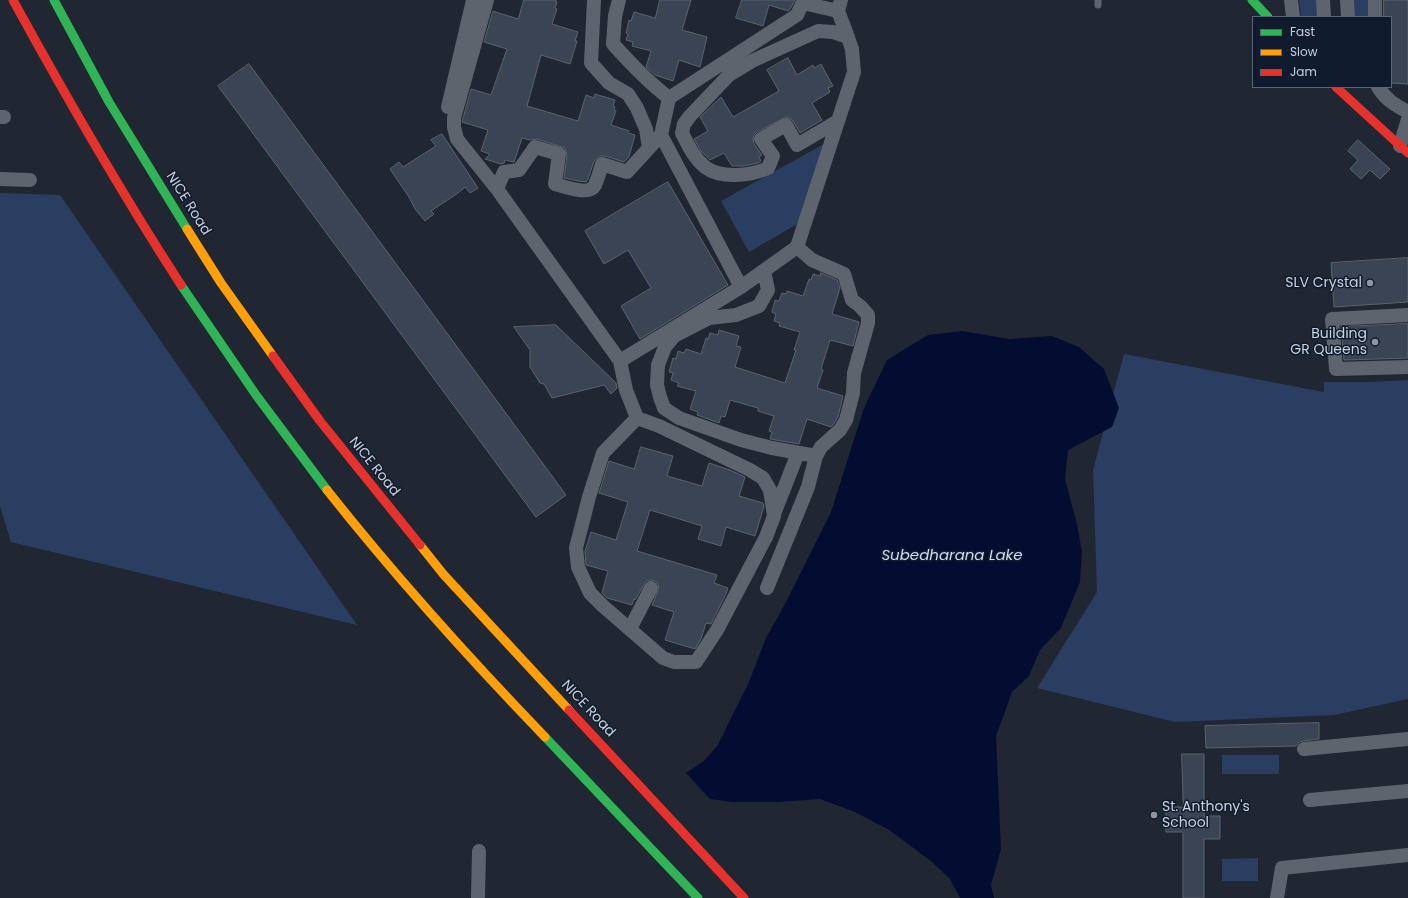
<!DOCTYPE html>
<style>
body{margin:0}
#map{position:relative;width:1408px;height:898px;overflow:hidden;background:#202732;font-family:Poppins,sans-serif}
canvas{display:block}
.legend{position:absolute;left:1252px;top:16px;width:140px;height:72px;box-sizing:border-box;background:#101c2e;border:1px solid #5a6575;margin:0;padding:5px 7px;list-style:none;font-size:12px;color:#cad2df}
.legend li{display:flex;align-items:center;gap:8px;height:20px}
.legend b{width:20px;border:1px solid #5a6575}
</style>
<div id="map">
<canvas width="1408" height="898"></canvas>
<ul class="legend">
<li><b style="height:5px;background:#30b455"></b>Fast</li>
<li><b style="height:5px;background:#ff9f0a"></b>Slow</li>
<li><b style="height:5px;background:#e5322d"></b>Jam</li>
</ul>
</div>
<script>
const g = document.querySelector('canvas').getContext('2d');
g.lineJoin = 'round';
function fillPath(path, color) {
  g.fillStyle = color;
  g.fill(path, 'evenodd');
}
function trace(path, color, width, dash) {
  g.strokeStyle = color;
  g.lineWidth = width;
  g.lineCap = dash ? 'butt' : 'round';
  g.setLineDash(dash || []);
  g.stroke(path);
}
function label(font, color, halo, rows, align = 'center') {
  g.font = font + ' Poppins,sans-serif';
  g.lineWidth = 3;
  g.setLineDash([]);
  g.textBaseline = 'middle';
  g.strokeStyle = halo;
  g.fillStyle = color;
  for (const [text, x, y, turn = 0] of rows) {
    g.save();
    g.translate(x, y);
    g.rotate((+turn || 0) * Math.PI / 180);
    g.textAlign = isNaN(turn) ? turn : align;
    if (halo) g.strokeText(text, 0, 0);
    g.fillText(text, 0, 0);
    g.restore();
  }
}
fillPath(new Path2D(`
 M1299 0H1317L1318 17H1301Z
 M1352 0H1369V17H1353Z
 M824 144 801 222 749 252 721 201Z
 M0 193 60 195 357 625 11 542 0 506Z
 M1124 354 1324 392V382H1370L1408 380V699L1334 715 1175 722 1037 688 1097 592 1093 470Z
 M1222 755H1279V774H1222Z
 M1258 858V881H1222V859Z`), '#2a3e61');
fillPath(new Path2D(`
 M962 331 1009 339 1052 336 1079 347 1104 369 1119 408 1112 427 1068 450 1065 479 1077 524 1082 552 1080 582 1061 628 1040 650 1029 676 1012 692 996 736 1001 849 991 885 994 898H960L950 879 931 861 889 830 855 812 820 799 779 802H732L710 799 686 773 704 761 718 745 732 716 749 682 766 638 785 604 831 512 864 408 887 360 928 335Z`), '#030d32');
const building = new Path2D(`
 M524 0H556V2H557L555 8 557 9 552 24 578 32 575 41H577L570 64 541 55 527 106 578 121 586 95 594 98 595 94 615 100 613 106 615 107 614 110 616 111 611 125 629 131 628 133 635 135 629 157 624 162 605 156H600L594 161 588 179 586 182 578 181 564 178 567 155 565 148 537 139 530 140 522 138 514 162 505 160 504 163 501 164 485 159 490 154 481 151 488 130 462 122 471 89 491 95 507 49 484 42 493 11 518 19Z
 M660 0H691L682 30 707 37 700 67 679 60 673 81 655 75 646 67 651 51 632 46 633 42 626 40 628 34 626 33 629 20 631 21 634 12 655 18Z
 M742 0H795L790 9 788 11 769 5 763 26 736 18Z
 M1384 0H1408V84L1391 83V17H1384Z
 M788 58 797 75 813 65 814 68 821 64 833 86 828 88 830 92 812 103 822 120 800 133 793 121 790 118 786 117 757 132 754 135 753 139 754 144 762 155 759 157 761 161 758 163 744 166H732L724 153 710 160 701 151 694 139 708 131 700 117 721 97 733 117 779 91 767 70Z
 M249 64 566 495 536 517 218 86Z
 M442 134 478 188 470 193 465 187 458 193 431 211 434 214 425 221 415 209 409 197 390 169 399 162 403 167 436 146 431 140Z
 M1358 140 1390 169 1380 179 1370 170 1361 179 1350 169 1358 160 1348 151Z
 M668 182 728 285 640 339 621 306 651 288 628 250 604 264 585 231Z
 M1408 258V302L1334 307 1331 263Z
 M821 273 837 280 840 288 832 314 859 322 853 346 830 340 821 369 823 370 817 388 843 396 838 417 833 425 831 427 807 419 799 444 770 439 772 432 769 431 774 416 758 411V408L730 400 725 417 721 416 719 423 697 415 698 412 690 409 696 391 677 386 679 383 671 380 673 373 669 372 673 358 676 359 678 351 684 353 686 349 701 354 706 338 708 339 710 333 718 335 719 330 739 336 736 346 741 347 735 367 785 383 796 350H794L800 332 779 326 780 323 774 321 776 314 772 312 775 300 779 301 782 293 786 294 787 291 803 296 809 279 811 280 813 274 820 276Z
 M1408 324V358L1344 360 1341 327Z
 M556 325 616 383 617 388 611 394 604 385 552 398 544 384 540 383 530 367V350L514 327Z
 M641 447 673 456 667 476 702 486 709 463 730 470 745 477 739 496 763 503 764 506 755 536 726 527 721 546 698 539 702 526 650 510 637 551 717 575 714 583 728 588 725 596 711 624 706 623 701 639 695 649 665 640 674 612 652 605 659 588 658 584 655 581 651 580 646 581 635 600 634 599 632 605 607 598 602 593 608 571 586 565 585 551 591 532 616 540 628 502 599 493 609 461 634 469Z
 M1319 723V739L1303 741 1299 742 1296 746 1206 748 1205 726Z
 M1182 754H1204V816H1220V839H1204V898H1183V832H1166V807H1183Z`);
fillPath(building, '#3a4454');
trace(building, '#5d636c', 1);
trace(new Path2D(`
 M1098 5V0`), '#5e646e', 7);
trace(new Path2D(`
 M487 0 454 118V127L457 139 497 189 620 361 626 390 637 418 659 426 750 470 763 478 770 490 774 516 766 537 717 630 696 662H674L663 658 603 606 590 593 578 567 576 548 589 497 603 453 637 418
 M594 0 591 63 609 83 628 94 637 108 646 129 649 148
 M619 0 615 16 613 44C631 64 648 82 669 98
 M1291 0 1293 17
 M1323 0 1324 17
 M1347 0 1348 17
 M803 3 838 11
 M1375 17V0
 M1378 87C1386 100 1395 105 1408 112
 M448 107 473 0
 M0 117H4
 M838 121 797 145 786 125 761 139 773 156 768 168C751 176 720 179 705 167 694 158 688 145 682 133L684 124 690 116 729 75 752 61 818 31 833 32 848 37
 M661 135 741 287
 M1400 146 1408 119
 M0 179 30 180
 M497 189 504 172 519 170 535 147 559 154 555 184C565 187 590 196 595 185 598 178 600 171 602 164L627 172 661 135 669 98 797 15 804 0
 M764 271 768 290 759 306 736 315 709 318 674 336 665 347 658 365 657 385 660 397 664 408 679 418 741 440 772 448 816 456
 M1408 315 1332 319 1336 369 1408 367
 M620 361 741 287 797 247 854 72 852 49 845 29 838 11 841 0
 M774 514 798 453
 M767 588 808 487 816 456 821 447 840 430 846 420 853 393 854 373 868 323V315L860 306 852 300 844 274 812 260 797 247
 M630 629 651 588
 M1304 749 1408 739
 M1310 800 1408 791
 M478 898 479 851
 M1277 898 1282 868 1408 855`), '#5e646e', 14);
trace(new Path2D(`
 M54 0 109 102 187 229
 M1252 0 1268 17
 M181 285 256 395 327 490
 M545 737 698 898`), '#30b455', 9);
trace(new Path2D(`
 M187 229 221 283 273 356
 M327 490C395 576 469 658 545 737
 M420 545 444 575 569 710`), '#ff9f0a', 9);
trace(new Path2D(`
 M13 0C66 97 121 192 181 285
 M1336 87 1408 153
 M273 356 320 421 420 545
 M569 710 744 898`), '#e5322d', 9);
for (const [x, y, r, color] of [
 [1370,283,4,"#8e96a2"],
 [1375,342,4,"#8e96a2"],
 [1154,815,4,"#8e96a2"]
]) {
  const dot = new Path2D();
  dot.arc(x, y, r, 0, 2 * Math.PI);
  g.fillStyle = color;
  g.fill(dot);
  trace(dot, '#101c2e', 1.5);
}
label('14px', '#cad2df', '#101c2e', [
 ["NICE Road",188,204,58],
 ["NICE Road",374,467,51],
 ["NICE Road",588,709,47]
]);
label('14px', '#cad2df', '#101c2e', [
 ["SLV Crystal",1362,283],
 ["Building",1367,334],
 ["GR Queens",1367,350],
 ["St. Anthony's",1162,807,"left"],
 ["School",1162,823,"left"]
], 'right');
label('italic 15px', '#d1dced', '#101c2e', [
 ["Subedharana Lake",952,556]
]);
</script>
